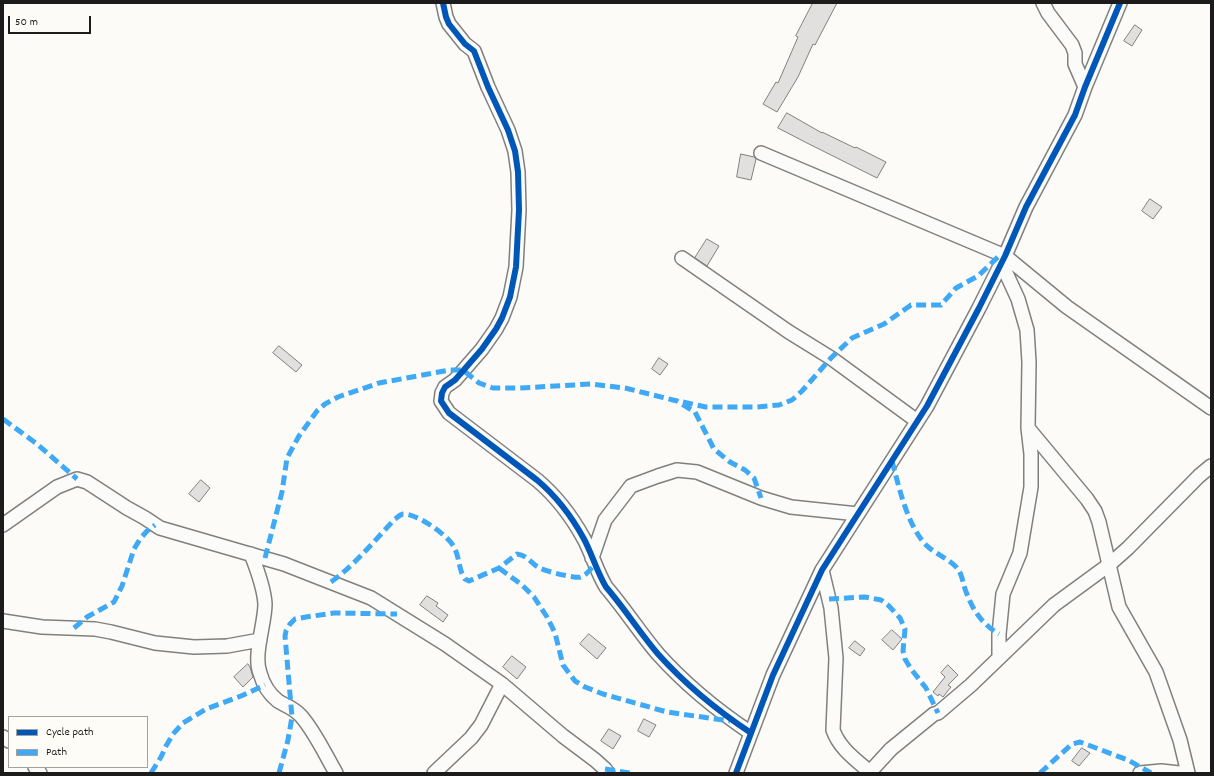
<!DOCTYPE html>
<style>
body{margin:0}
#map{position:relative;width:1214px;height:776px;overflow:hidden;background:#fcfbf8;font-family:Dekko,sans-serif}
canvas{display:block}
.frame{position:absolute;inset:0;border:4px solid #1c1c1c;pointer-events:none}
.legend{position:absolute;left:8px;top:716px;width:140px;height:52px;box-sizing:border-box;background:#fdfcf7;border:1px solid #a3a29f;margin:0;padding:5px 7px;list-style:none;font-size:12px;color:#1c1c1c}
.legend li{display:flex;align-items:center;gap:8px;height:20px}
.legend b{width:20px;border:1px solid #a3a29f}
.scale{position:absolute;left:8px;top:16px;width:83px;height:18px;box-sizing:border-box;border:2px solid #1c1c1c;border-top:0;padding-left:5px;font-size:12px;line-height:14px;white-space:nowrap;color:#1c1c1c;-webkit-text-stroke:3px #fdfcf7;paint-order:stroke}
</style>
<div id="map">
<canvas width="1214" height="776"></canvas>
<div class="frame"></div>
<ul class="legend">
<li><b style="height:5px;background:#0057b8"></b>Cycle path</li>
<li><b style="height:5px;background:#3fa9f5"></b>Path</li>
</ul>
<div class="scale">50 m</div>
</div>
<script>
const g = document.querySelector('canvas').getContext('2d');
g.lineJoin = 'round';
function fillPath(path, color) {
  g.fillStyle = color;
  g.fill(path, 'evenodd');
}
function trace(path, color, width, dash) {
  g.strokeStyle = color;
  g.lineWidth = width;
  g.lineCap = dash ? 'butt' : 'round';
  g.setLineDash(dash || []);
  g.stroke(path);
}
const building = new Path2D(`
 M813 3H837L815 45 813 44 798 77 777 112 763 104 776 82 778 83 798 37 796 36Z
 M1135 25 1142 30 1132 46 1124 41Z
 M787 113 822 133V132L855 148 856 147 886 162 877 178 805 142 778 128Z
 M741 154 754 157 756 159 751 180 737 177Z
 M1150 199 1162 207 1153 219 1142 211Z
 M707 239 719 246 707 266 695 258Z
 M279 346 302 365 296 372 273 353Z
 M659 358 668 364 660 375 652 369Z
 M201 480 210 488 199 502 189 494Z
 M427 596 438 603 436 606 448 615 443 622 420 605Z
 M892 630 902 639 893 650 882 640Z
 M589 634 606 648 597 659 580 644Z
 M855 641 865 649 860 656 849 648Z
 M512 656 526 667 517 679 503 667Z
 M248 664 250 667 253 677 243 687 234 677Z
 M948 665 958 675 948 685 951 687 943 697 939 694 938 696 933 692 945 677 941 673Z
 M644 719 656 725 649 737 638 731Z
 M609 729 621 736 613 749 601 741Z
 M1082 748 1090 753 1079 766 1072 761Z`);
fillPath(building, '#e1e0de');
trace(building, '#81807f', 1);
const minor = new Path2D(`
 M443 3 446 17 449 24 465 44 474 51 488 87 508 130 515 151 518 172 519 210 516 267 510 297 502 318 496 329 482 349 455 380 445 387 442 393 441 401 449 413 537 480C556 496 572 517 584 539 592 554 597 572 606 587 625 609 640 633 658 654 685 684 718 711 751 733
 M1043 3 1048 13 1072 45 1075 53V64L1085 87
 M761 153 1005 256 1067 307 1211 408
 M682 258 789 332 831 358 917 421
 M1028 428 1087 499 1095 511 1099 522 1119 607 1156 672 1180 740 1188 773
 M3 525 57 487 77 479 87 482 127 508 145 518 160 528 284 564 371 598 445 644 502 684 563 736 595 760 605 769 608 773
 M251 554C257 569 264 587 265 604 265 624 253 655 260 673 263 684 269 694 278 701 286 706 294 708 301 716 315 732 325 754 336 773
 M592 558 605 520 631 486 658 476 677 470 697 472 761 498 791 507 858 514
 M822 570 831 608 836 658 833 730C839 748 856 760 870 772
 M3 621 42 627 95 629 111 632 155 643 194 647 227 646 260 640
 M999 658V634L1003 594 1020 553 1031 487V454L1028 428 1029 362 1027 330 1018 299 1001 262
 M3 737 9 741
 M35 767 40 773
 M434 773 471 738 481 725 502 684
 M736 773 773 675 822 570 927 406 979 308 1005 256 1026 207 1075 115 1085 87 1120 3
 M869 773 891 749 934 714 938 713 971 685 1054 605 1110 564 1128 548 1199 476 1211 466
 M1140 773 1161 771 1179 773`);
trace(minor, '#81807f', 16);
trace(minor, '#fbfbf9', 13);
trace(new Path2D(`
 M683 402 706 407H757L779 405 792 400 802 391 831 358 852 338 884 324 911 305H941L956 288 978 276 1001 254
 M3 419 37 444 77 479
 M892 461C899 487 907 525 926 545 935 554 950 559 958 569 961 573 963 581 964 586 971 607 980 623 999 634
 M265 558 282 492 287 458 299 436 317 411 325 404 338 397 379 383 450 370H463L479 383 493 388H520L591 384 625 388 677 401 695 412 714 449 730 462 745 470 754 478 761 498
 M499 568 522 585 534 597 547 617 555 633 563 665 575 681 585 687 603 694 667 712 730 721
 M331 582C356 564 374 541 395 519 398 517 399 515 403 514 416 513 448 535 454 547 460 558 458 569 465 579L469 581 499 568 517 554C527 555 531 563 538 567 543 571 577 579 581 577 587 575 591 568 595 564
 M829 599 865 597 881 600 889 606 900 618 905 629 903 651 905 659 911 669 926 688 938 713
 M74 628 87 617 114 602 122 586 134 549 140 539 147 531 155 525
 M605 769 630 773
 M151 773 161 757 166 746 173 734 183 723 206 709 241 696 265 685
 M279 773 288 740 292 717 285 636 286 631 290 624 295 619 306 617 334 613 397 614
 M1040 773 1072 744 1080 742 1128 760 1151 773`), '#3fa9f5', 5, [10, 5]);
trace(new Path2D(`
 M443 3 446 17 449 24 465 44 474 51 488 87 508 130 515 151 518 172 519 210 516 267 510 297 502 318 496 329 482 349 455 380 445 387 442 393 441 401 449 413 537 480C556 496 572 517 584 539 592 554 597 572 606 587 625 609 640 633 658 654 685 684 718 711 751 733
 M736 773 773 675 822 570 927 406 979 308 1005 256 1026 207 1075 115 1085 87 1120 3`), '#0057b8', 6);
</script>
